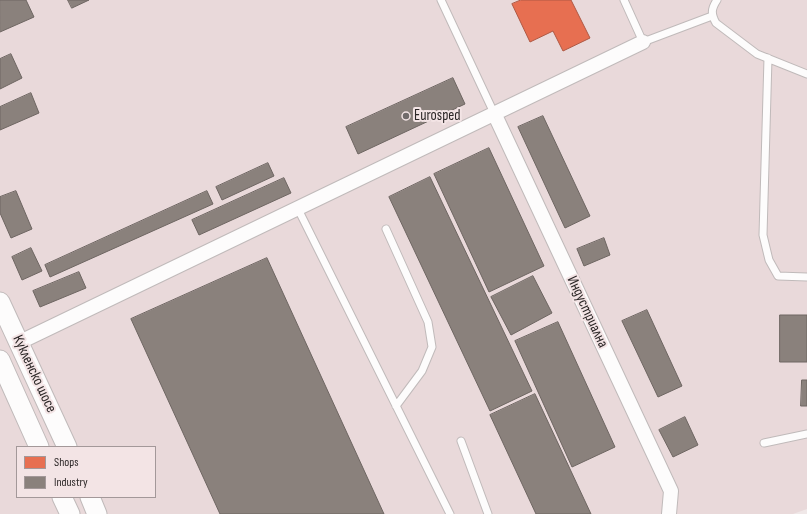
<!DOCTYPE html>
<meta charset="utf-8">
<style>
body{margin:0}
#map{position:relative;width:807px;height:514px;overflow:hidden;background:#f0e8e8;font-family:"Sofia Sans Condensed",sans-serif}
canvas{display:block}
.legend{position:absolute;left:16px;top:446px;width:140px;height:52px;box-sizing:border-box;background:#f3e4e5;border:1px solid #a39899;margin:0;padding:5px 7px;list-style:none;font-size:12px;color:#2c2727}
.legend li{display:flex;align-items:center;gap:8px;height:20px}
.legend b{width:20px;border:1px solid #a39899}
</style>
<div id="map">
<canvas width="807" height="514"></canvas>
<ul class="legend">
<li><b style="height:11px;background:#e76f51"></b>Shops</li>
<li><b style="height:11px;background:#8a817c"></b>Industry</li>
</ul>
</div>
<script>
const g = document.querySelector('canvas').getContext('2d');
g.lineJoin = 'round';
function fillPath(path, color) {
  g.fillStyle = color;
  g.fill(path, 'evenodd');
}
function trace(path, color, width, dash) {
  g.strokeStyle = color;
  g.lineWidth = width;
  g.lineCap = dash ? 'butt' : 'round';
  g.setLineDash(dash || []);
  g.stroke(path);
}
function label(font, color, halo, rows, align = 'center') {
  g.font = font + ' "Sofia Sans Condensed",sans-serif';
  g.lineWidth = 4;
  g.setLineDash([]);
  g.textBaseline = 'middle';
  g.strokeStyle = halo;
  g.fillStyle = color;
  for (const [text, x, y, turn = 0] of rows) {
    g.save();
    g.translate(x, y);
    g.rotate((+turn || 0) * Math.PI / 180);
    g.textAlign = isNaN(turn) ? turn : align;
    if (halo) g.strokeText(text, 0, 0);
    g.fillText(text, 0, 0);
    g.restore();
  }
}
fillPath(new Path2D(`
 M0 0H807V509L793 514H0ZM17 447H155V497H17Z`), '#e9d9da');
const shops = new Path2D(`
 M521 0H571L590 38 563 51 553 31 530 42 512 4Z`);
fillPath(shops, '#e76f51');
trace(shops, '#af5944', 1);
const industry = new Path2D(`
 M0 0H26L34 17 0 32Z
 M68 0H89L72 8Z
 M11 54 22 78 0 89V59Z
 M453 78 465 104 358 154 346 127Z
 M31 93 39 113 0 130V107Z
 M543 116 590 216 565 228 518 127Z
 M489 148 544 266 489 292 434 174Z
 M268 163 274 176 222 200 216 187Z
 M430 177 532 391 490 411 389 197Z
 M284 178 291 193 199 235 192 220Z
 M16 191 32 229 11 238 0 213V197Z
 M207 191 213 204 50 277 45 265Z
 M604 238 610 255 584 266 577 249Z
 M31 248 42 271 22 280 12 257Z
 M267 258 384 514H220L131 319Z
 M79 272 86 288 40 307 33 291Z
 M533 276 552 313 511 335 491 297Z
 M647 310 682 386 658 397 622 321Z
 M780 315H807V362H780Z
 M558 322 615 447 572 467 515 341Z
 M802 380H807V406H801Z
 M535 394 591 514H536L490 415Z
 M685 417 698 445 673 457 659 430Z`);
fillPath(industry, '#8a817c');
trace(industry, '#6e6662', 1);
const service = new Path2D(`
 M441 0 494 113
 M624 0 643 42 712 16
 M717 0C711 9 711 14 716 23L757 54 807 74
 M768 58 763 235 769 260 778 276 807 277
 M298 209 450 514
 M386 229 428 322 432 347 422 371 396 406
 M461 441 488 514
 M764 443 807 434`);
const minor = new Path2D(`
 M494 113 671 491 669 514
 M20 342 643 42`);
const secondary = new Path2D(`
 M0 302 67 447
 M0 360 39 447
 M62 497 70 514
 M90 497 97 514`);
trace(service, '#c0baba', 9);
trace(minor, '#c0baba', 16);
trace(secondary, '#c0baba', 21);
trace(service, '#fdfcfc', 7);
trace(minor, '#fdfcfc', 14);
trace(secondary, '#fdfcfc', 19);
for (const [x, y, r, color] of [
 [406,116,4,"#716b6b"]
]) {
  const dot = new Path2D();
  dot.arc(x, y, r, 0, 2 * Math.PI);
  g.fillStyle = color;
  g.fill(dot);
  trace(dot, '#f3e4e5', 1.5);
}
label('15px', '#2c2727', '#f3e4e5', [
 ["Eurosped",414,116]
], 'left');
label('15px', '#2c2727', '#f3e4e5', [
 ["Индустриална",587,312,65],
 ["Кукленско шосе",34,374,65]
]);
</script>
